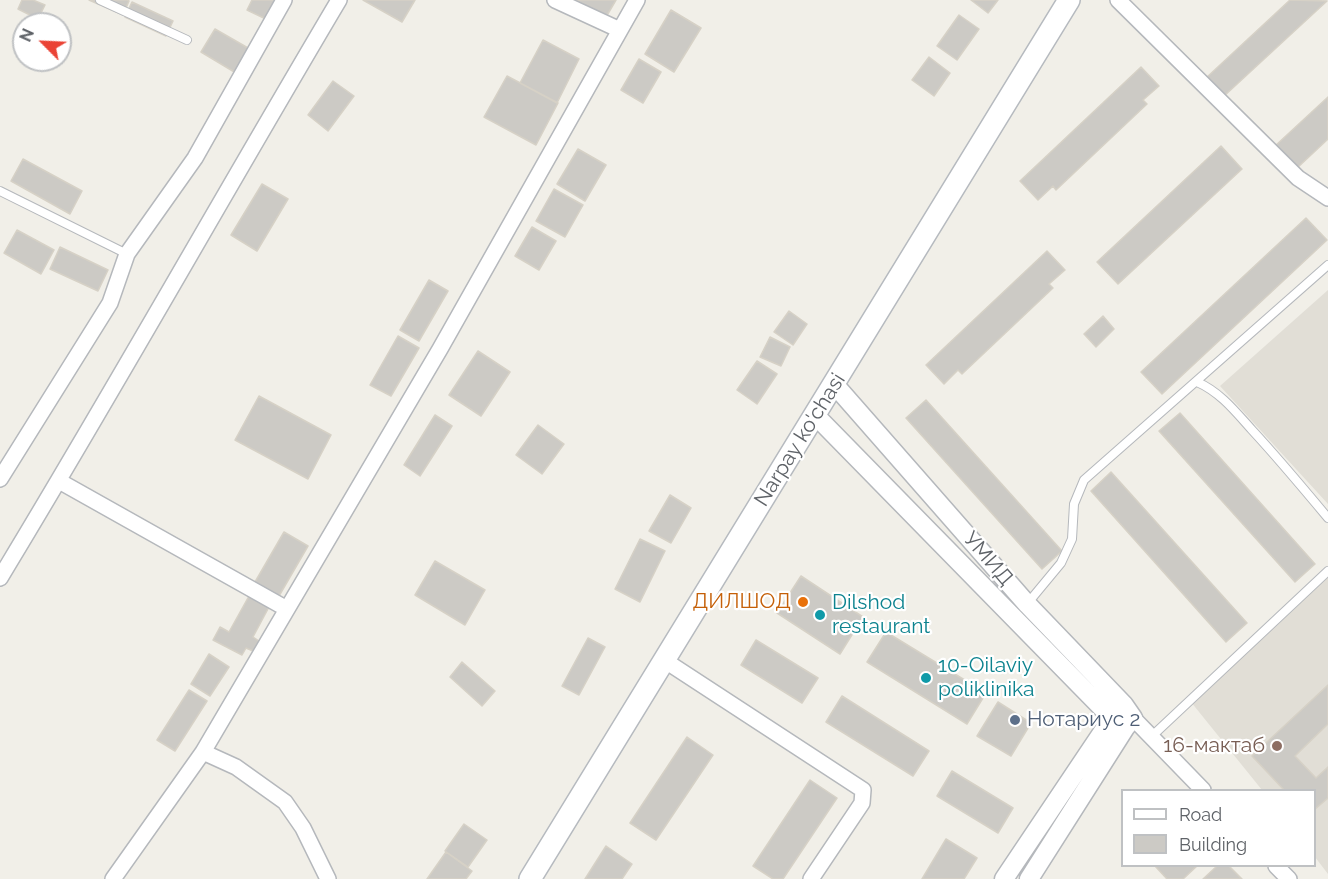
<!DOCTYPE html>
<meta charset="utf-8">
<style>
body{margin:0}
#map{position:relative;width:1328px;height:879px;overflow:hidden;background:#f1efe8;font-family:Raleway,sans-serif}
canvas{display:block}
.legend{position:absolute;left:1121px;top:789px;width:195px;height:78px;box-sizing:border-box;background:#fff;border:2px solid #bfc1c3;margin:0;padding:8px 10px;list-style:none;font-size:18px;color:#5f6368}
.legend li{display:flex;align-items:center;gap:12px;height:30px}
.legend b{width:30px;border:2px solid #bfc1c3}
.north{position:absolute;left:12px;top:12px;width:60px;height:60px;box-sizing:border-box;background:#fff;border:2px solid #bfc1c3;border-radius:50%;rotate:294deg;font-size:16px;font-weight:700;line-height:24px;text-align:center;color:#5f6368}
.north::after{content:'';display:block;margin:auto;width:21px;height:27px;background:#ea4335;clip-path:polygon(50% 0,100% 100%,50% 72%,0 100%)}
</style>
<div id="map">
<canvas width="1328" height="879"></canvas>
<ul class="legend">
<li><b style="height:8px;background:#fff"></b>Road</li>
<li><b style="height:16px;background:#cccac5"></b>Building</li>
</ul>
<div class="north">N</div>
</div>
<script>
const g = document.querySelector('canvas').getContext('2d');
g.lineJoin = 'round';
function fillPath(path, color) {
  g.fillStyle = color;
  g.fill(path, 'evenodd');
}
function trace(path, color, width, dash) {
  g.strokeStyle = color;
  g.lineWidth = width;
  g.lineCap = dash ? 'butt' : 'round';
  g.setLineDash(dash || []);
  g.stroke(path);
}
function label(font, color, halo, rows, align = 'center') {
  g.font = font + ' Raleway,sans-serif';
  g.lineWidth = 4.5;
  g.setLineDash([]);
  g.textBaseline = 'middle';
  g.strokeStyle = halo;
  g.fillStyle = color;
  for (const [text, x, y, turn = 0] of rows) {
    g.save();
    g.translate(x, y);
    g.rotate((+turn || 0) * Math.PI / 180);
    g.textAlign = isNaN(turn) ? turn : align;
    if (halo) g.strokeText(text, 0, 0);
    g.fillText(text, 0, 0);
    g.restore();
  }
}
fillPath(new Path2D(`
 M1328 290V504L1220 386Z
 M1328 575V874L1315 857 1314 790H1262L1191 702Z`), '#e1ded6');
const building = new Path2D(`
 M22 0H33L45 5 38 19 18 9Z
 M89 0H127L129 1 123 15Z
 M252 0H280L270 21 247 10Z
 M363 0H415L402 22Z
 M578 0H616L602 24 573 7Z
 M971 0H998L988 13Z
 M1290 0 1327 1 1223 97 1206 78Z
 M132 2 173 21 166 36 125 17Z
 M671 10 701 28 674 72 645 54Z
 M959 15 979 29 957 60 937 46Z
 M215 29 255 52 241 76 201 52Z
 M543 40 579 59 557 103 520 83Z
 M929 57 950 73 934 96 912 80Z
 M639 59 661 72 643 103 621 90Z
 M1141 67 1159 86 1143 100 1147 104 1056 190 1053 186 1038 200 1020 181Z
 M507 76 558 103 536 145 484 117Z
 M333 81 354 96 328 131 308 115Z
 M1328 97V139L1296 169 1275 146Z
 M1221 146 1242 169 1118 284 1097 262Z
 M578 149 606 165 585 201 557 184Z
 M23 159 82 191 70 214 11 181Z
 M262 184 288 199 257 251 231 235Z
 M554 189 583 205 565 237 536 221Z
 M1306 218 1327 240 1162 394 1141 372Z
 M532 227 556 241 539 270 515 256Z
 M17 230 54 250 41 274 4 253Z
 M60 247 108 270 98 291 50 269Z
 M1047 251 1065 270 1049 284 1053 288 962 374 958 370 944 384 926 365Z
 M429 280 448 291 419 341 400 330Z
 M789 311 807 324 793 345 774 332Z
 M1103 316 1114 329 1096 347 1084 334Z
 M398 336 419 348 391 396 370 385Z
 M770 337 790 347 781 366 760 357Z
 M478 351 510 372 481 416 449 395Z
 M757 361 777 374 757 404 737 390Z
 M259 396 331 435 308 479 235 440Z
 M926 400 1062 551 1042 569 906 418Z
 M1180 413 1315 564 1295 582 1159 431Z
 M435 415 452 426 420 476 404 465Z
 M538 425 564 444 542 474 516 455Z
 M1111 472 1247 623 1226 642 1091 491Z
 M670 495 691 508 671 543 649 531Z
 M284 532 308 546 279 596 255 582Z
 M640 539 665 551 640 602 615 589Z
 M435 561 485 590 465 625 415 595Z
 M801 576 863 617 840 654 777 613Z
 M249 596 269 607 253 637 259 641 253 651 246 648 242 655 213 640 220 627 229 632Z
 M886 632 986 693 967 724 867 662Z
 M588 638 605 647 579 695 562 686Z
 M756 640 818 678 802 703 741 665Z
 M209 654 229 667 210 696 191 684Z
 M462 662 495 691 482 706 450 677Z
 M1328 685V724L1295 756 1316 778 1328 767V798L1314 810V790H1284L1252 756Z
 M189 690 207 701 175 751 157 740Z
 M842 696 929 751 913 776 826 722Z
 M998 702 1031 723 1011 756 977 736Z
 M687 737 713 755 656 840 630 823Z
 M952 771 1013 808 998 833 937 796Z
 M810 780 837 798 783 879H773L753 866Z
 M464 824 487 840 468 867 445 851Z
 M946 839 977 858 964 879H922Z
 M606 846 632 864 622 879H585Z
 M446 852 472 871 466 879H427Z
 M1155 866H1197L1183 879H1167Z
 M1217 866H1229L1242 879H1203Z`);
fillPath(building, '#cccac5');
trace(building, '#d6d1c6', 1.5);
const service = new Path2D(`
 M100 0 187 40
 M0 191 127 254
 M1197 382C1220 392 1235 411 1252 430 1278 458 1303 488 1328 518
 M1027 604 1061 563 1072 539 1074 504 1084 480 1328 265
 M1151 737 1328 571`);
const minor = new Path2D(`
 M555 0 620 30
 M1118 0 1298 178 1328 198
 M0 479 110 303 127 254 195 158 284 0
 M59 481 287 609
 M0 578C116 387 225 192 339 0
 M664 660 863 790 862 803 811 879
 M1133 718 1203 790
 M203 752 236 767 285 802 303 828 328 879
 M1276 866 1289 879
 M113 879 203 752 440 349 637 0`);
const tertiary = new Path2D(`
 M834 384 1027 604 1124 705 1133 718 1125 728 1029 879
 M815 415 1112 718 1125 728
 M1004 879 1112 718 1120 710`);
const secondary = new Path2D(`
 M530 879 1069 0`);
trace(service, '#b5b8bc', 10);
trace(minor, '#b5b8bc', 18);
trace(tertiary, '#b5b8bc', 21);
trace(secondary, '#b6babf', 24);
trace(service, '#fff', 8);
trace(minor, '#fff', 15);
trace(tertiary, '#fff', 18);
trace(secondary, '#fff', 21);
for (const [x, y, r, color] of [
 [803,602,6,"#e8710a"],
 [820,615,6,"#0f9aa8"],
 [926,678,6,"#0f9aa8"],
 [1015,720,6,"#5c6f8a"],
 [1277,746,6,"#8d6e63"]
]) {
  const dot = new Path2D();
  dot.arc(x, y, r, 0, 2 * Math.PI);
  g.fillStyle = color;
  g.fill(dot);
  trace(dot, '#fff', 2);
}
label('21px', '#5f6368', '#fff', [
 ["Narpay ko'chasi",800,440,-58],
 ["УМИД",988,559,49]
]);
label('21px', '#c56008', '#fff', [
 ["ДИЛШОД",791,602]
], 'right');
label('21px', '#0d838f', '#fff', [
 ["Dilshod",832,603],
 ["restaurant",832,627],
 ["10-Oilaviy",938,666],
 ["poliklinika",938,690]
], 'left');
label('21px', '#4e5e75', '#fff', [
 ["Нотариус 2",1027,720]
], 'left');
label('21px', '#785e54', '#fff', [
 ["16-мактаб",1265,746]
], 'right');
</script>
